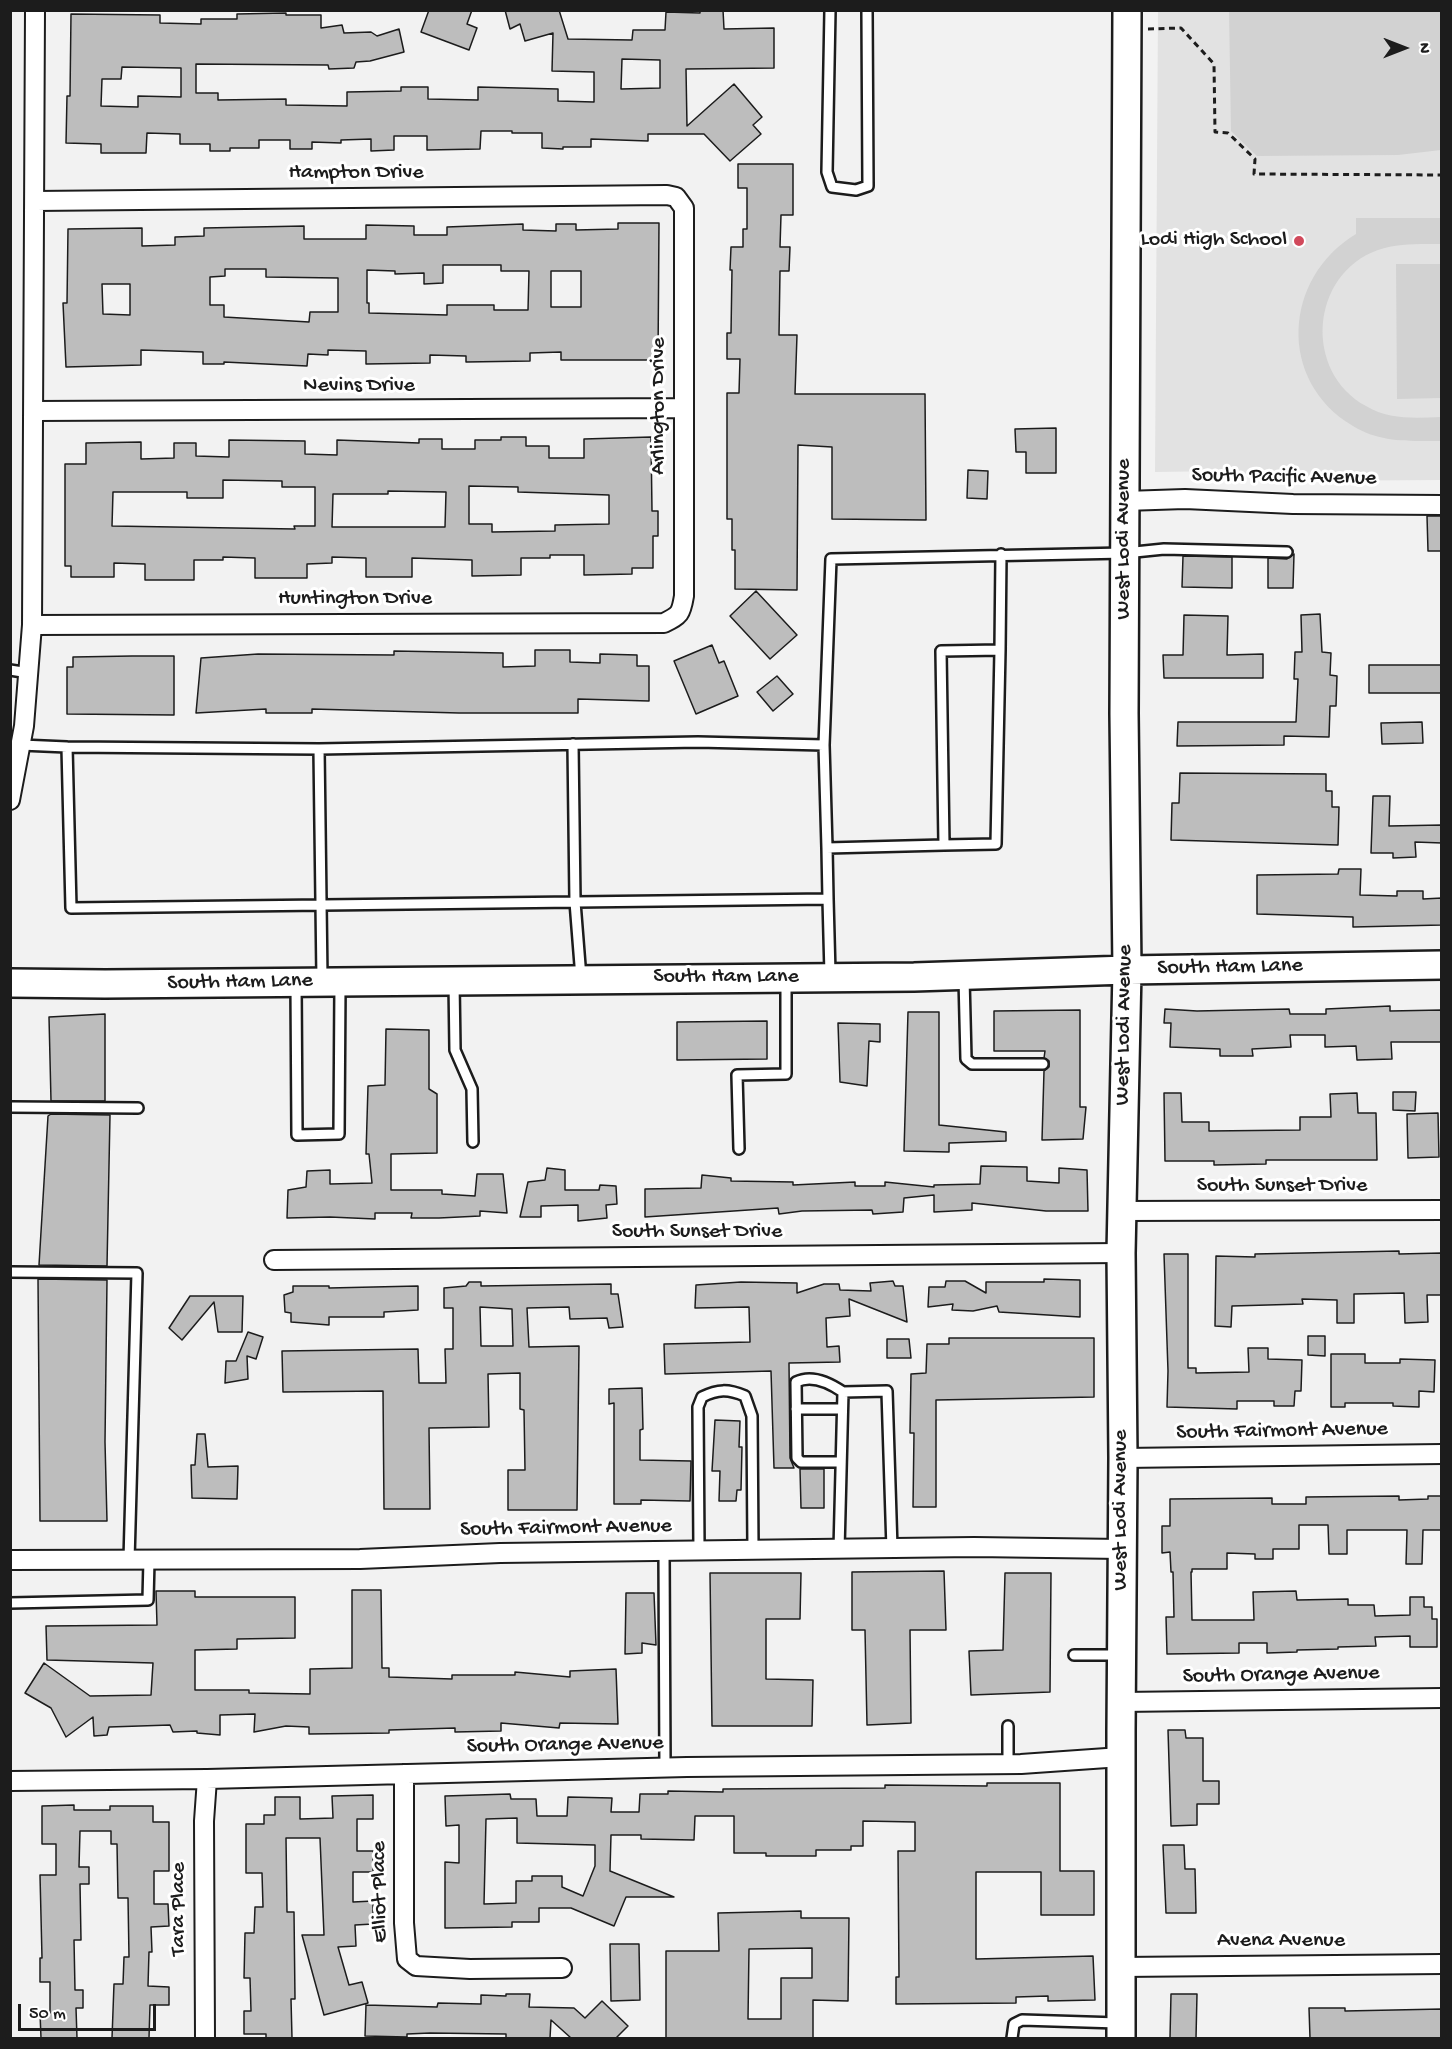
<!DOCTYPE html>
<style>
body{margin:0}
#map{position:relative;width:1452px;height:2049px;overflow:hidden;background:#f2f2f2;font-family:"Gochi Hand",sans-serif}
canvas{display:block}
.frame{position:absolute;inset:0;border:12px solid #1c1c1c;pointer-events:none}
.north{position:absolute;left:1374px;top:18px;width:60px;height:60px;-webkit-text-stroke:4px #fff;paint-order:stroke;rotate:90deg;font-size:16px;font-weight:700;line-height:24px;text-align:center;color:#1c1c1c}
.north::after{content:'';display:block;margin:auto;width:21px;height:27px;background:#1c1c1c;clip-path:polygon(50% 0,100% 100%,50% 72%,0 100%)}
.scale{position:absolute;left:18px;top:2004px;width:138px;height:27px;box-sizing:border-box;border:3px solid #1c1c1c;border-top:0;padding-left:8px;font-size:18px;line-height:21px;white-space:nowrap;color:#1c1c1c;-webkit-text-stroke:4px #fff;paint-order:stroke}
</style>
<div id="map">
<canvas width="1452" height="2049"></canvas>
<div class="frame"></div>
<div class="north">N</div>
<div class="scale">50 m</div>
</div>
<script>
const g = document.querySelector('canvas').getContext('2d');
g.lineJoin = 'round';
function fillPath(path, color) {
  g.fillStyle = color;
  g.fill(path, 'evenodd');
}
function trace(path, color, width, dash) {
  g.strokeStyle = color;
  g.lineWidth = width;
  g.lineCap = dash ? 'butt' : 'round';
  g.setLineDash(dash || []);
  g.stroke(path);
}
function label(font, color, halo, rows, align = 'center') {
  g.font = font + ' "Gochi Hand",sans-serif';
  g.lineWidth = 6;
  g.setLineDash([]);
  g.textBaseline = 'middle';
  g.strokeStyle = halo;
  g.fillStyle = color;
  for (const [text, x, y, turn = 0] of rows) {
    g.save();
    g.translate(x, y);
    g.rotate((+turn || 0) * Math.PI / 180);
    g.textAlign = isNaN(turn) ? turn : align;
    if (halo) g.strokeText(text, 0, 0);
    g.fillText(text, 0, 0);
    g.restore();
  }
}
fillPath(new Path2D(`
 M1158 11H1441V480L1286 481 1224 471 1155 472Z`), '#e2e2e2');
fillPath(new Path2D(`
 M1229 11H1441V150L1398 155 1257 156 1231 131Z
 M1356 218H1441V244C1420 244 1398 243 1378 250 1310 274 1303 372 1366 406 1389 420 1415 418 1441 417V441C1411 441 1380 443 1353 426 1277 381 1283 278 1356 234Z
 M1396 264H1441V398L1397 399Z`), '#d2d2d2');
const building = new Path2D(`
 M429 10H472L467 24 477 28 469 50 421 32Z
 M505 10H559L568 39 632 40 633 30H665L666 12 700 13V11L723 10 724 29 774 28V68L686 69 687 126 734 84 762 117 753 125 761 134 730 161 704 134H648V141L591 139V147H563V149L542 148V133H512V131H481L480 149 427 150V136H394V150L371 151V139L341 140V143L312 142V149H290V140H259V148H230V151H210V144H180V134L147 133 146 153H101V144L66 143 67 96H70L71 14 160 15V23L201 24V19H237V14L286 13V15H321V28L342 25 344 33 371 32 377 36 399 29 404 52 370 61 356 62 354 68 329 69 328 65 196 64V93H218V100L286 99V105L347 106V92L401 91V87H428V99L478 100V87L558 89V101L594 102V72L552 71 553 33 525 41 520 24 510 29ZM622 59 660 60V88L621 89ZM122 67 181 68V97L138 96V107L101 106 102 79H121Z
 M738 164H793V215H781L780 247H790L789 271H780L779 335H797L795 394H925L926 520 832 519V447L798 445 797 590 735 589V550H732V519H727V393H739L740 359H727V333H731L732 270H730L731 247H743V229H747V188H738Z
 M618 223H659L658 360H561V352L530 353V361L466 362V356L430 355V363L366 364V351L328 350V355L308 354 307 366 224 362V364H203V352L141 350V365L66 367 63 303H67L68 229 142 228V246L175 245V237L204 236V228L304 226V239H366V225L414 226V235H447V227L523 224V230L556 231V224H576V230L618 229ZM443 265H501V271H529L528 310H494V305H447V315L369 313V303H367V270L395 271V274L424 273V284L443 283ZM225 269H266V277L338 278V312H310L309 322 224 317V305H210V277L225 276ZM551 271H581V307H551ZM102 284H130V315L103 314Z
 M1056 428V473H1026V452H1016L1015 429Z
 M501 437H526V446H549V458H584V439L651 437 652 511H658V536H653V568H632V574L584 575V555H550V558H521V575L472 576V560L412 558V577H366V558L332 557V563L307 564V578H255V558L223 557V560H194V580H145V564L114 563V577H71V566H65V464H86V443L141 442V459L174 458V443H196V456L229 457V440L305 441V454L337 455V440L419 443V439H442V449H475V440H501ZM223 480 282 481V487H315V526H294L295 529 112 526 113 492H187V498H223ZM469 486 518 487V492L609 495V524L555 525V531L492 532V524H469ZM388 491 446 492 445 527H332L333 494H388Z
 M968 470 988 471 987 499 967 498Z
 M1427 516H1442V551H1428Z
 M1294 554 1293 588H1268V558L1287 559Z
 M1183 556 1232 557V588L1182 587Z
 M756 591 797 635 770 659 730 616Z
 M1320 614 1322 652 1331 653 1330 675 1337 676 1336 706H1330L1329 737 1284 736V745L1177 746 1178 722H1296L1298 679H1294L1295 652H1302L1301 615Z
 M1184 615 1228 616 1227 655 1263 654V678H1164L1163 655H1183Z
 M712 645 719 663 724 661 738 696 696 714 674 661Z
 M535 650H570V662L600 663V654L637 655V666H649V701L578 699V713H459L312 709V713H266V709L196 713 201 658 258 654 394 655V651L503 653V667L535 666Z
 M132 656H174V715L67 714V667H73V657Z
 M1369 665H1442V693H1369Z
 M777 676 793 694 773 711 757 692Z
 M1422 722 1423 743 1382 744 1381 723Z
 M1180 773 1326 774V791H1332V807H1339L1338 845 1171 840 1172 803H1179Z
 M1373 796H1390L1389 826 1442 825V843L1415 842 1416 857 1393 858V853H1371Z
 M1339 869H1361L1360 895 1397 896V891H1423V899L1442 898V925L1353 927V917L1257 914V875L1338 874Z
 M1390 1006V1011L1442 1010V1042H1391L1392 1059 1357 1060 1356 1046 1325 1047V1035H1290L1291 1047 1252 1049 1253 1056H1220V1049L1170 1047 1171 1023H1164L1165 1009 1197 1011 1289 1009 1290 1014H1326V1009Z
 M1080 1010V1107H1086L1083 1139 1042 1140 1044 1071 1049 1067V1061L1044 1058 1045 1051H994V1011Z
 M908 1012H939V1125L1006 1132V1141L949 1143V1152L904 1151Z
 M105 1014V1101H51L49 1017Z
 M767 1021V1059L677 1060V1022Z
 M838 1023 880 1024V1042L869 1041 867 1086 840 1082Z
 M386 1029 429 1030V1089L437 1094V1153L391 1154V1190H442V1194L475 1196 477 1174H503L507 1213 480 1211V1216L439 1218H411L412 1213H375V1219L330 1217 287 1218 288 1190 306 1187 307 1171 330 1170V1184L372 1183 369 1154H366L368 1086 385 1085Z
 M1393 1092H1416L1415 1111 1393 1110Z
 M1164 1093H1181L1182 1122H1209V1131L1300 1130V1117H1331L1330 1094 1357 1093 1358 1113H1376L1377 1160H1266V1164L1214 1165V1161H1165Z
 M1438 1113 1439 1157 1408 1158 1407 1114Z
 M51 1114 110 1115 107 1266 39 1265 48 1116Z
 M981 1166 1027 1167V1181L1059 1183V1168L1087 1170 1088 1211H1046L972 1203V1210L934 1212V1195L904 1198 903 1212 873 1214 872 1210 802 1211 779 1214 778 1208 645 1217V1189L701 1188 702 1175 731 1178V1181L793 1182V1185L855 1182V1186H885V1182L934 1187V1185L980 1184Z
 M547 1168 565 1170V1190H599L600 1185 616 1186 617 1204 606 1205 607 1218 578 1221V1205L541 1206V1217H520L528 1182 545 1180Z
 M1399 1251V1254L1442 1253V1295H1427L1428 1322 1405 1323 1404 1293 1354 1294V1323H1337V1300L1302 1299 1303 1304 1232 1306 1231 1327 1215 1326 1216 1256 1255 1257V1254Z
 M1164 1254H1188V1368H1196V1373L1249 1372 1248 1348H1268V1359L1302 1360 1301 1391H1295L1294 1406H1274V1401H1237V1409L1167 1407 1168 1371Z
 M38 1279 107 1280 105 1442 107 1521H40Z
 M1044 1279 1080 1280V1317L999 1312 997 1306 973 1311 952 1310 953 1304 928 1307 929 1287H945L946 1281H965L986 1293V1282H1044Z
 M893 1281 895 1286H903L907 1322 849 1299 850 1316 826 1318 827 1347 839 1346 840 1362 789 1363 790 1458 794 1468H774L771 1371 665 1374 664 1344 750 1342 749 1307 695 1308 696 1285 741 1282 797 1283V1293L824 1284H839L840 1290 871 1291 870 1283Z
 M469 1282H481V1286L611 1284V1294H618L623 1327 609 1328 607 1318 570 1319 569 1307 527 1308 529 1347 579 1346 577 1510H508V1470H525L524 1410 520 1409V1373L488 1374 489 1427 429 1428 430 1509H384L383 1391 283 1392 282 1351 418 1349 419 1383H446L445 1349H453V1308H444V1288L466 1286ZM480 1307 512 1309 513 1346H481Z
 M293 1286H329V1288L418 1286V1310L384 1312V1317H329V1325L291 1322V1313L285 1312 284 1295 293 1292Z
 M190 1296H243L242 1332H218L214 1302 182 1340 169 1328Z
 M248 1332 263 1337 256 1359 247 1356 248 1379 225 1383 226 1361H236Z
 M1308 1336H1325V1356L1308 1355Z
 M949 1338H1094V1397L936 1400V1507H913L914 1433H910L911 1374 926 1373 927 1344H949Z
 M887 1339H909L911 1358H887Z
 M1331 1354H1365V1363H1400V1359L1435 1360 1434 1392 1419 1391V1407L1393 1406V1403H1345V1407H1331Z
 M642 1388 643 1429 640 1430V1460L691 1461 690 1501 641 1500V1504H614V1403L609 1404V1389Z
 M715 1420 740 1421 739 1447H742L741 1490H737L736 1501H719L720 1471H712Z
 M197 1434H205L208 1467 238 1466 237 1499 192 1498 191 1465H195Z
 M800 1469H824V1508H801Z
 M1399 1496V1500L1428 1499V1496H1442V1530H1423L1422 1564H1406L1407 1530H1347V1554H1329L1328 1525H1299V1549H1273V1559H1255V1554L1227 1553V1569H1192V1572H1191L1192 1620H1254L1253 1592 1296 1591 1297 1600 1348 1599V1605H1374L1375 1616 1410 1615V1597H1424V1607H1432V1619H1437V1647H1410V1636L1375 1637 1376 1646 1338 1647V1649L1297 1650V1652L1267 1653V1643H1239V1653L1167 1654 1166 1617H1174L1173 1572H1171L1170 1552 1162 1553V1526H1170V1499L1272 1498V1504H1306V1497Z
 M944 1571 946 1630H910L911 1723 867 1725 865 1630H852V1572Z
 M710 1573H801L800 1619H766V1679L813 1680 812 1726H712Z
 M1005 1573H1051L1050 1692 971 1695 969 1651 1003 1650Z
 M352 1590H381L382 1668H389V1677L452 1679V1675H515V1672L570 1677V1671L616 1669 618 1724 560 1723 559 1728 501 1723V1731L455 1732V1728L389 1730V1733L309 1734V1727L286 1726 254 1732 255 1714 220 1715V1735L197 1733V1731L173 1732 170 1725 109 1727 107 1735 94 1736 93 1717 66 1737 51 1708 25 1693 44 1663 90 1696 151 1695 153 1663 47 1660 46 1626 157 1625 156 1591H195V1597H295V1638L237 1639V1649L195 1650V1690H249V1693L310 1694V1669L352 1668Z
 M626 1593H654L656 1645 642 1643V1653L625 1654Z
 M1168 1730H1185L1186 1738H1203V1781H1219V1804H1197V1825L1171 1826Z
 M987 1783H1060V1871H1094V1915H1041V1872H976V1959L1093 1956 1095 2000 1048 2001V1996L1016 1997V2003L896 2004V1977H899L898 1851H915V1822L863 1821V1846H851V1850H816V1856H766V1853H734V1816H695L694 1840 641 1839V1835H611L610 1871 674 1897H626L614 1926 571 1908H539V1922H512V1927L445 1928V1862L459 1863V1825L446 1826 445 1796 510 1794 511 1799H536L537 1816H567L568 1797 612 1798 611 1812H639L640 1794H668V1791L723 1792V1789L885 1788V1785L987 1786ZM517 1818V1843L595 1845V1866L583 1896 562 1887V1876H532V1881H516V1903L484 1904 486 1819Z
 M373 1795V1819H357V1851H373V1872H353V1902L373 1901V1924L355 1925 356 1946 338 1947 349 1985 362 1982 368 2003 324 2015 302 1935H324L320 1838H286L287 1912H294L295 1999H291L292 2038H266V2034H244V2011H251L250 1978H244L245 1933H254L255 1907H263L262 1873H246V1824H264V1815H275V1797H300V1819L333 1818 332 1796Z
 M74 1805V1810H110V1806H153V1822H169V1871H154V1904H168L169 1926 151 1927 152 1952H149L148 1986 169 1987V2005H150L149 2038H112L114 1984H123L124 1957H129L128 1898H118L117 1844H111V1831H80L79 1867H89V1884H80L81 1940H74L75 1990H83V2008H76L77 2038H41L40 2013H50V1982H40V1958H42L40 1875H56V1844H42V1806Z
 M1163 1845H1184L1185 1869H1195L1196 1913H1166Z
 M801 1911V1918H849L848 2001 813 2000V2038H666V1951H719L718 1913ZM812 1948V1978H781V2019H748L749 1949Z
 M610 1944H639L640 2000 611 2001Z
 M506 1994H530L529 2007 574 2008 585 2018 602 2001 628 2026 616 2038H571L551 2020 550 2038H506V2034L430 2033 407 2034V2037L365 2036 366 2005 437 2007 438 2003 481 2004V1995L506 1996Z
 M1171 1994H1197L1196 2038H1170Z
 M1309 2008H1345V2011L1442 2009V2038H1310Z`);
fillPath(building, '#bdbdbd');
trace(building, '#1c1c1c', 1.5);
const service = new Path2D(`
 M830 10 827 172 832 187 856 190 868 186 867 10
 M10 670 29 673
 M573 744 575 902 581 978
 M21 745 67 747
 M824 745 827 848
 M319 749 67 747 71 908 828 899 827 848 944 845 941 651 1000 650 1001 554
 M944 845 996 844 1000 650
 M828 899 830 974
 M964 978 966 1059 972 1064H1043
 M322 979 319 749 698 742 824 745 831 559 1125 553 1164 549 1287 552
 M454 982 455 1050 472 1089 473 1142
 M296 984 297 1135 339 1134 340 984
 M10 1107 138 1108
 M739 1149 737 1075 786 1074V980
 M10 1272 137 1273 129 1560
 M796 1409H842
 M841 1462H801L797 1458 796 1382C812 1374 830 1383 843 1392
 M699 1550 698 1407 702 1397C718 1389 728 1389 745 1396L752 1416 753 1550
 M839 1550 843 1392 887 1391 892 1549
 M664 1551 665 1768
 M10 1603 148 1600 149 1560
 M1074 1655H1120
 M1008 1726V1764
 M1012 2038 1014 2024 1022 2020 1118 2023`);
const minor = new Path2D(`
 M35 411 683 408
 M1125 501 1185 499 1293 504 1442 505
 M32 625 664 623C680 615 681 614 684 596V208L676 197 667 195 35 201
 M10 800 24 726 32 625 35 10
 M1122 1211 1442 1210
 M274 1260 1121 1253
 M1123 1458 1442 1454
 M10 1560 360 1559 500 1553 655 1551 974 1547 1122 1549
 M1121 1702 1442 1698
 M404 1774V1923L407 1959 416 1966 470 1969 562 1968
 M10 1781 207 1779 687 1767 1021 1764 1121 1757
 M1121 1967 1442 1964
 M205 2038 204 1821 207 1779`);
const secondary = new Path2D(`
 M10 983 105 984 914 977 1127 970 1442 965
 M1121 2038V1730L1123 1458 1121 1253 1127 970 1124 713 1127 10`);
trace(service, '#1c1c1c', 14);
trace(minor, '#1c1c1c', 22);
trace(secondary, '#1c1c1c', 32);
trace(new Path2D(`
 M1148 29 1181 28 1214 64 1215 132 1228 133 1255 159 1254 174 1442 175`), '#1c1c1c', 3, [6, 4.5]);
trace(service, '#fff', 9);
trace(minor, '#fff', 18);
trace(secondary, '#fff', 27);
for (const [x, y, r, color] of [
 [1299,241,6,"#d1495b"]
]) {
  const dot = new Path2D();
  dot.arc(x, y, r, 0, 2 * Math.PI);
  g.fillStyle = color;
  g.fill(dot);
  trace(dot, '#fff', 2);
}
label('22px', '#1c1c1c', '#fff', [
 ["Hampton Drive",356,174],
 ["Nevins Drive",359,387],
 ["Arlington Drive",660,406,-90],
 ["South Pacific Avenue",1284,478,1],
 ["West Lodi Avenue",1125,539,-90],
 ["Huntington Drive",355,600],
 ["South Ham Lane",1230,968,-1],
 ["South Ham Lane",726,978],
 ["South Ham Lane",240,983,-1],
 ["West Lodi Avenue",1125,1025,-89],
 ["South Sunset Drive",1282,1187],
 ["South Sunset Drive",697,1233],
 ["South Fairmont Avenue",1282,1432,-1],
 ["West Lodi Avenue",1122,1510,-90],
 ["South Fairmont Avenue",566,1529,-1],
 ["South Orange Avenue",1281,1676,-1],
 ["South Orange Avenue",565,1746,-1],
 ["Elliot Place",381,1892,-91],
 ["Tara Place",180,1909,-90],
 ["Avena Avenue",1281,1942]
]);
label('22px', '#1c1c1c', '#fff', [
 ["Lodi High School",1287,241]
], 'right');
</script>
